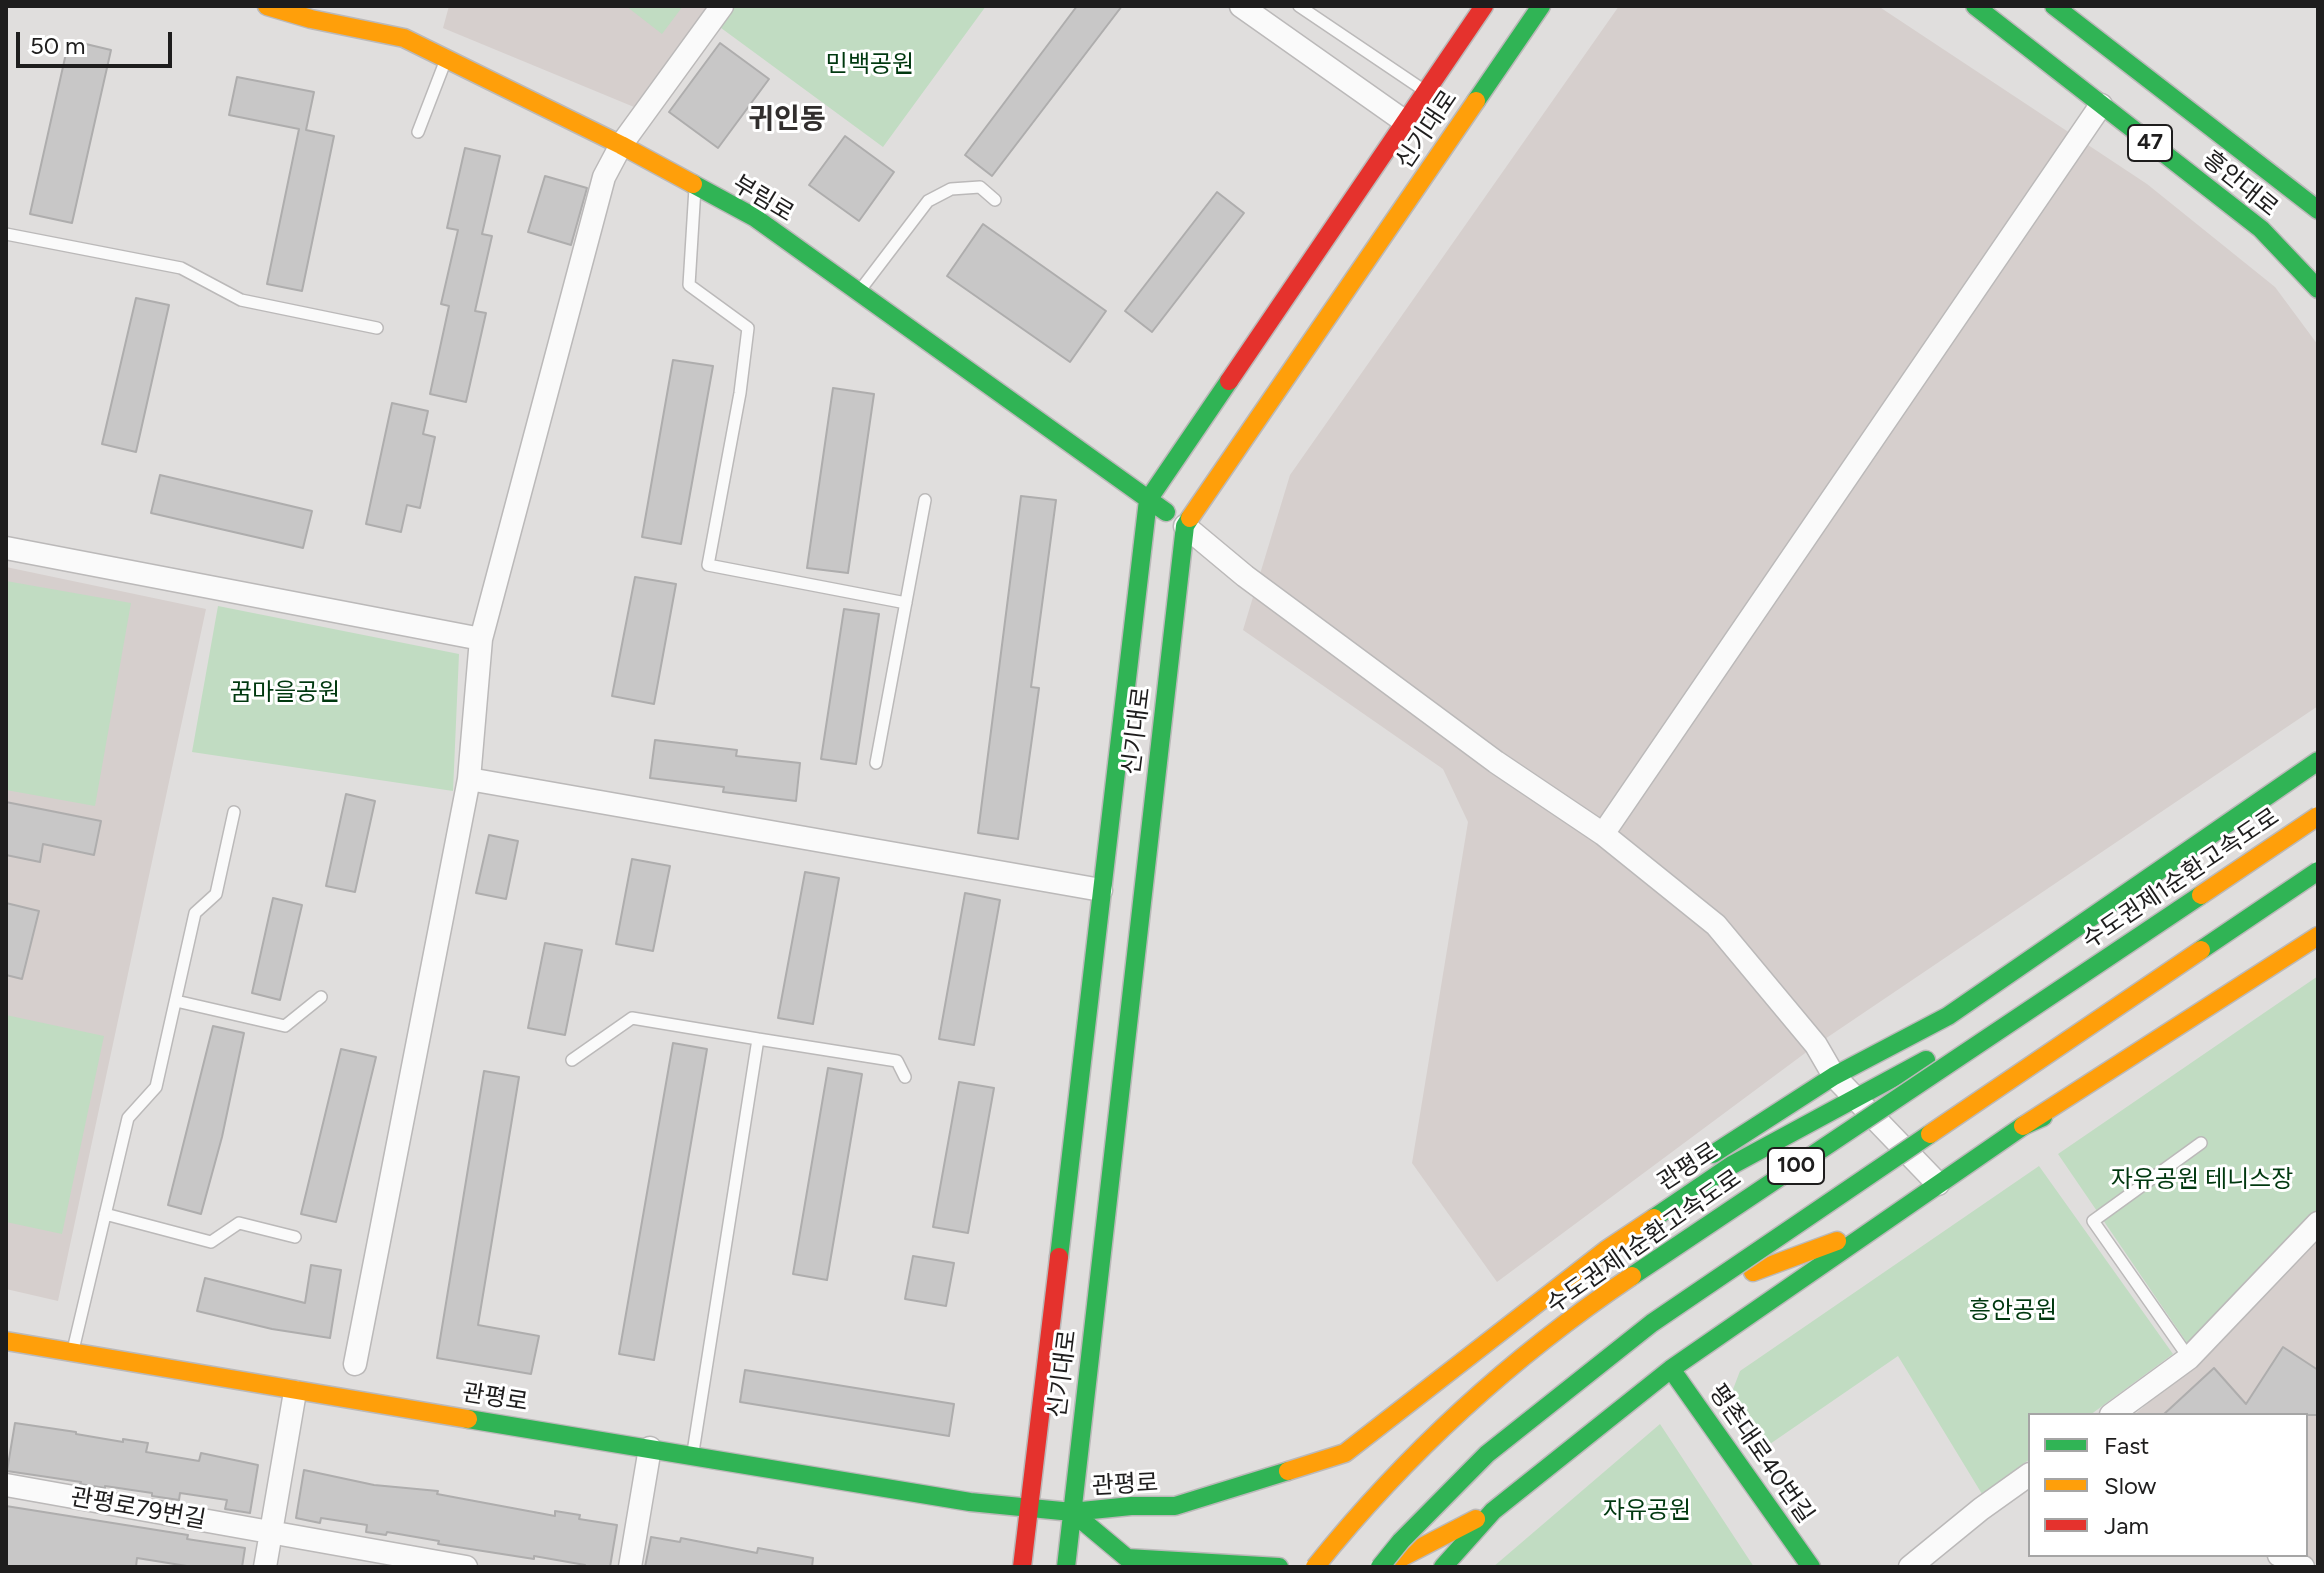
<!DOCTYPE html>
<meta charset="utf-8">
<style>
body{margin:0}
#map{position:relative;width:2324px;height:1573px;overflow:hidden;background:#e0dedd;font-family:Figtree,sans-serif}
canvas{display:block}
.frame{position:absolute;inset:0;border:8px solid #1e1d1d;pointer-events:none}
.legend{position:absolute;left:2028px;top:1413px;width:280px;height:144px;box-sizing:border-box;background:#fff;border:2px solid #a5a5a5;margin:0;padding:10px 14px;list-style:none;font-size:24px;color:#1e1d1d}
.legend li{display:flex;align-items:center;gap:16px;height:40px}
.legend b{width:40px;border:2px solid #a5a5a5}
.scale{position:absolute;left:16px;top:32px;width:156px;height:36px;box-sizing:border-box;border:4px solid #1e1d1d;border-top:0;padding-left:10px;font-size:24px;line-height:28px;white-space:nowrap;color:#1e1d1d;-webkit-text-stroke:6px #fff;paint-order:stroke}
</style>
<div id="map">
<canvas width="2324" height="1573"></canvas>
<div class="frame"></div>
<ul class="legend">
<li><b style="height:10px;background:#30b455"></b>Fast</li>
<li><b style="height:10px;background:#ff9f0a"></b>Slow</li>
<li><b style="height:10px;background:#e5322d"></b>Jam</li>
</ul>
<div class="scale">50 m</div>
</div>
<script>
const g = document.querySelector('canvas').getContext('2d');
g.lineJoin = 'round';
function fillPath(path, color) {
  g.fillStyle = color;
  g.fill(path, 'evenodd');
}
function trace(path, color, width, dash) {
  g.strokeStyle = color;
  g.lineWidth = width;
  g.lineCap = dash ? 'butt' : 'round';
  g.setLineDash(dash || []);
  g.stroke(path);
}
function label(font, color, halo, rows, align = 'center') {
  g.font = font + ' Figtree,"Noto Sans KR",sans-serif';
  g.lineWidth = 6;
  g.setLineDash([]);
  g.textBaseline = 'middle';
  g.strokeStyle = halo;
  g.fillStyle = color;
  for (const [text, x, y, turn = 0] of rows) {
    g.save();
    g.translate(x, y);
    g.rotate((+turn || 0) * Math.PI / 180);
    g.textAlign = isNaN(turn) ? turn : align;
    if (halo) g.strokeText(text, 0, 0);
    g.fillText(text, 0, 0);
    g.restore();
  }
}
fillPath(new Path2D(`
 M449 6H708L634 107 443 28Z
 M1619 6H1878L2147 184 2275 287 2318 345V706L1816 1045 1497 1282 1412 1163 1468 822 1443 769 1243 630 1290 475Z
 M6 567 206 609 58 1301 6 1289Z
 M2318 1238V1565L2297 1555H2306V1415H2134L2218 1342Z`), '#d6cfcd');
fillPath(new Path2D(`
 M626 6H683L662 34Z
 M731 6H986L883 147 717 25Z
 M6 581 131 603 95 806 6 790Z
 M218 606 459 654 453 791 192 752Z
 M2318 976V1209L2187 1343 2058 1154Z
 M6 1015 104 1036 62 1234 6 1222Z
 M2039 1166 2173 1354 2090 1415H2030V1459L1982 1494 1898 1356 1767 1446 1732 1392 1740 1371Z
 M1660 1424 1754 1567H1493Z`), '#c1dcc2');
const building = new Path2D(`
 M1077 6H1122L992 176 965 155Z
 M69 40 111 50 72 223 30 214Z
 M720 43 769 79 718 148 669 112Z
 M237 77 314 92 306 130 334 136 302 291 267 284 299 129 229 115Z
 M845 136 894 172 859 221 809 185Z
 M465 148 500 156 482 234 492 236 475 311 486 313 466 402 430 394 449 306 441 304 458 230 447 228Z
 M545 176 587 188 571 245 528 232Z
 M1217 192 1244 213 1152 332 1125 311Z
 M983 224 1106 311 1070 362 947 276Z
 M136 298 169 305 136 452 102 444Z
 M673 360 713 366 681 544 642 537Z
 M833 388 874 394 848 573 807 568Z
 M392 403 428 411 423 434 435 437 420 508 407 505 401 532 366 524Z
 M160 475 312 511 303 548 151 513Z
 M1021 496 1056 500 1031 687 1039 688 1018 839 978 833Z
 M635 577 676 584 654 704 612 696Z
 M844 609 879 614 856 764 821 759Z
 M655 740 737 750 736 756 800 763 796 801 723 792 724 787 650 778Z
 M346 794 375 801 355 892 326 886Z
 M6 802 101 821 94 855 43 844 40 862 6 855Z
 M489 835 518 841 506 899 476 893Z
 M632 859 670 866 653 951 616 944Z
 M805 872 839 878 813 1024 778 1018Z
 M965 893 1000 900 974 1045 939 1039Z
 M273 898 302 905 280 1000 252 993Z
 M6 903 39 911 22 979 6 975Z
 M545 943 582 950 565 1035 528 1028Z
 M213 1026 244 1033 222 1137 201 1214 168 1205Z
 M673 1043 707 1049 654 1360 619 1354Z
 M341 1049 376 1057 336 1222 301 1214Z
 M828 1068 862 1074 827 1280 793 1274Z
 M484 1071 519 1077 478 1325 539 1336 531 1374 437 1358Z
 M959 1082 994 1088 968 1233 933 1227Z
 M913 1256 954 1263 946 1306 905 1299Z
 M311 1265 341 1270 330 1338 272 1329 197 1311 205 1278 305 1303Z
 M2283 1347 2318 1370V1415H2163L2214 1368 2246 1404Z
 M745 1370 954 1404 949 1436 740 1402Z
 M15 1423 76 1432V1434L123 1442V1439L148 1443 146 1452 199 1461 201 1453 258 1465 250 1513 225 1509 227 1500 180 1493 179 1500 152 1496V1493L105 1486V1488L80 1484 81 1482 7 1471Z
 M304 1470 374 1485 438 1491 437 1494 555 1516V1511L580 1515 579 1519 617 1525 610 1567H585V1565L534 1556V1559L438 1544 439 1541 387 1532 386 1535 366 1532 367 1525 321 1518 320 1523 296 1518Z
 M6 1506 188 1535 187 1539 245 1548 242 1567H193L137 1558 136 1567H6Z
 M651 1537 680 1542 681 1538 757 1553 758 1548 813 1558 812 1567H645Z`);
fillPath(building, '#c8c7c7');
trace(building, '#aeadad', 2);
const lane = new Path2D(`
 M1299 6 1425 91
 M418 132 445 62
 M695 188 689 285 748 328 740 393 708 565 906 603
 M6 234 181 268 241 300 377 328
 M861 289 928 201 951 189 980 187 995 200
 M876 763 925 500
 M176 1001 285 1026 321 997
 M758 1039 897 1061 905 1077
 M572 1060 632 1018 758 1039 693 1452
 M105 1214 211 1242 239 1223 295 1237
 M73 1350 128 1118 156 1087 195 913 216 894 234 812
 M2189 1358 2093 1221 2201 1143`);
const street = new Path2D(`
 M1241 6 1404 121
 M1185 526 1245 576 1496 762 1603 834 1716 925 1816 1045 1834 1076 1938 1184
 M6 548 481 639
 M469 779 1101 890
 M1603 834 2101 105
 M355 1364 469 779 481 639 604 177 621 145 722 6
 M2111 1415 2189 1358 2318 1223
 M6 1485 466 1567
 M2279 1555 2303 1567
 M265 1567 295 1392
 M630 1567 650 1448
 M1910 1567 1981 1509 2030 1474`);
const fast = new Path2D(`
 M1975 6 2261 229 2318 289
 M2054 6 2318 210
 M1476 101 1541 6
 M693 184 754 217 1166 512
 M1948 1016 2318 761
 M1713 1154 1834 1076 1948 1016
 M1654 1218 1732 1165 1926 1060
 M1059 1257 1148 500 1229 381
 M1671 1369 1811 1567
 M468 1419 970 1502 1072 1512 1131 1506H1175L1288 1471
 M1072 1512 1127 1558 1279 1567
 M1066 1567 1185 526 1190 518
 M1443 1567 1493 1511 1671 1369 2023 1126 2043 1117`);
const slow = new Path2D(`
 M267 6 311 19 404 38 621 145 693 184
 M1190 518 1476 101
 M2023 1126 2318 936
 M1753 1272 1837 1241
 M6 1341 468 1419
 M1288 1471 1345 1453 1606 1250 1654 1218
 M1385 1566 1476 1519`);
const jam = new Path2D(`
 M1229 381 1484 6
 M1022 1567 1059 1257`);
trace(lane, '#bbb9b9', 14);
trace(street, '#bbb9b9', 25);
trace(fast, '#bbb9b9', 21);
trace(slow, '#bbb9b9', 21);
trace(jam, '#bbb9b9', 21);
trace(lane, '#fafafa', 11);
trace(street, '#fafafa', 22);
trace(fast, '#30b455', 18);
trace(slow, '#ff9f0a', 18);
trace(jam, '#e5322d', 18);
const fastBridge = new Path2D(`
 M2201 950 2318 871
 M1632 1276 2201 895
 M1380 1567 1401 1541 1487 1454 1652 1323 1930 1134`);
const slowBridge = new Path2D(`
 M2201 895 2318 816
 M1930 1134 2201 950
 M1315 1567C1405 1455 1513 1356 1632 1276`);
trace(fastBridge, '#bbb9b9', 21, []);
trace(slowBridge, '#bbb9b9', 21, []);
trace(fastBridge, '#30b455', 18);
trace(slowBridge, '#ff9f0a', 18);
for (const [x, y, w] of [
 [2150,143,44],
 [1796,1166,56]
]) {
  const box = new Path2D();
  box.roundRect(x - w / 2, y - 18, w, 36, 6);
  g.fillStyle = '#fff';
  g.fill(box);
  trace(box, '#1e1d1d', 2);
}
label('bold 22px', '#1e1d1d', null, [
 ["47",2150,143],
 ["100",1796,1166]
]);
label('24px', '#00380f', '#fff', [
 ["민백공원",870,65],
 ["꿈마을공원",285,693],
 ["자유공원 테니스장",2202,1180],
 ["흥안공원",2013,1311],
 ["자유공원",1647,1511]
]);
label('24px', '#1e1d1d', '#fff', [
 ["신기대로",1427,130,-56],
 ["흥안대로",2240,184,39],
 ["부림로",763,199,31],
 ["신기대로",1137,731,-83],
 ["수도권제1순환고속도로",2181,879,-34],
 ["관평로",1688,1167,-33],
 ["수도권제1순환고속도로",1644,1242,-35],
 ["신기대로",1063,1374,-83],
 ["관평로",495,1398,9],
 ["평촌대로40번길",1761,1454,55],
 ["관평로",1125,1485,-3],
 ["관평로79번길",138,1509,10]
]);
label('bold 28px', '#312e2d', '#fff', [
 ["귀인동",787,120]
]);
</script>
